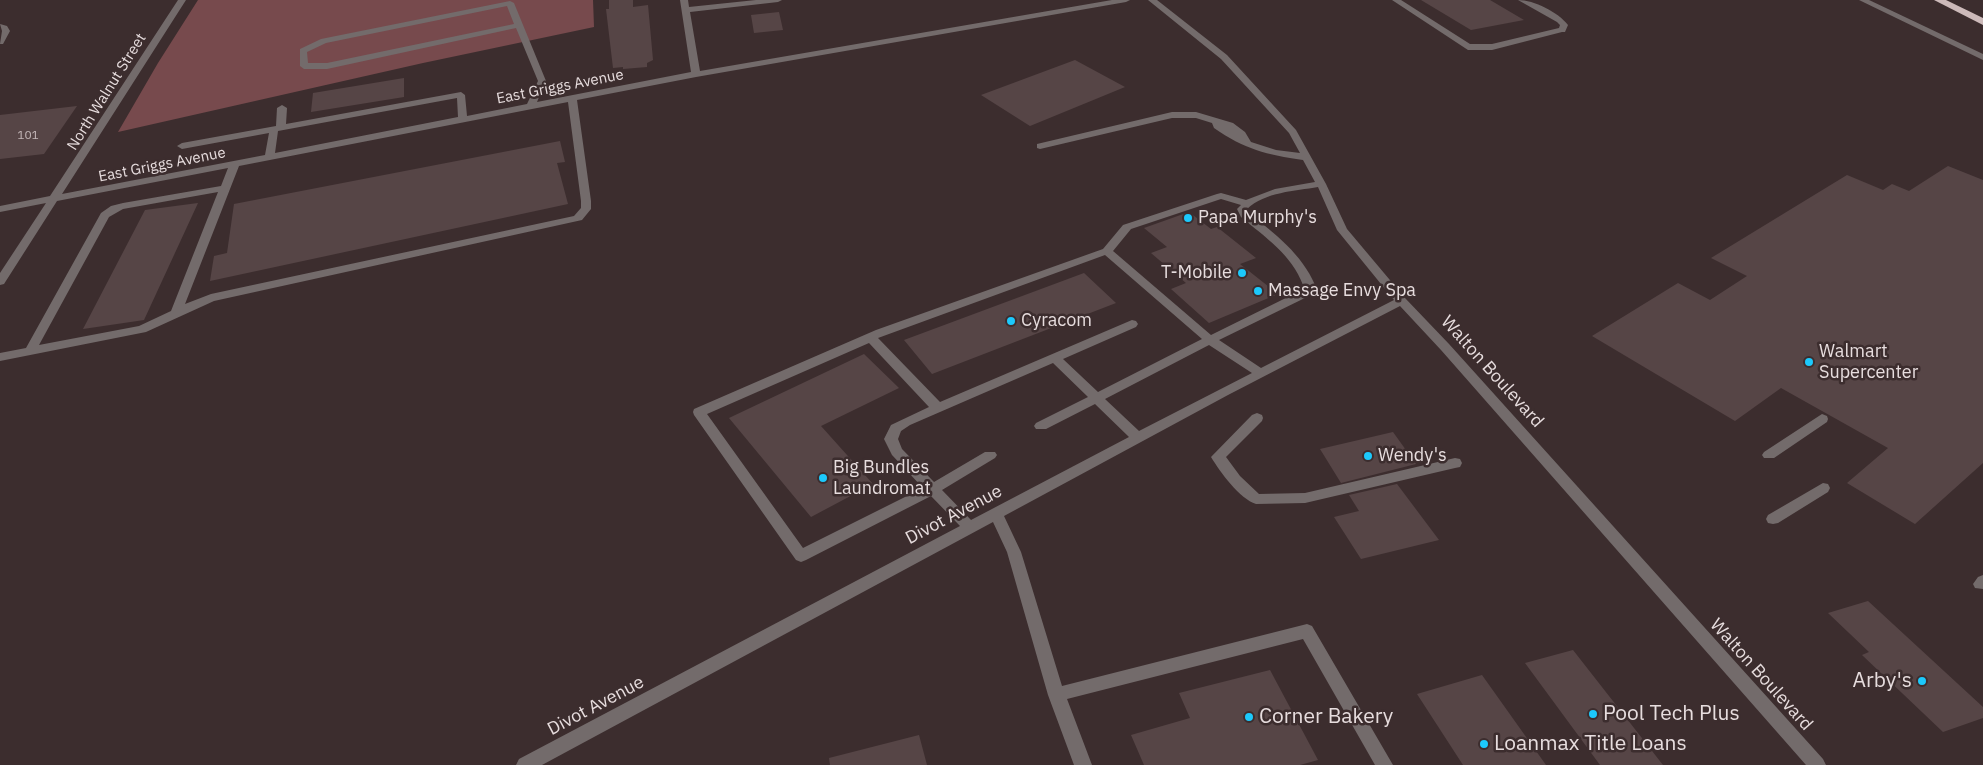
<!DOCTYPE html>
<style>
body{margin:0}
canvas{display:block;background:#3c2d2e}
</style>
<canvas width="1983" height="765"></canvas>
<script>
const g = document.querySelector('canvas').getContext('2d');
g.lineJoin = 'round';
function fillPath(path, color) {
  g.fillStyle = color;
  g.fill(path, 'evenodd');
}
function trace(path, color, width, dash) {
  g.strokeStyle = color;
  g.lineWidth = width;
  g.lineCap = dash ? 'butt' : 'round';
  g.setLineDash(dash || []);
  g.stroke(path);
}
function label(font, color, halo, rows, align = 'center') {
  g.font = font + ' "IBM Plex Sans",sans-serif';
  g.lineWidth = 5;
  g.setLineDash([]);
  g.textBaseline = 'middle';
  g.strokeStyle = halo;
  g.fillStyle = color;
  for (const [text, x, y, turn = 0] of rows) {
    g.save();
    g.translate(x, y);
    g.rotate((+turn || 0) * Math.PI / 180);
    g.textAlign = isNaN(turn) ? turn : align;
    if (halo) g.strokeText(text, 0, 0);
    g.fillText(text, 0, 0);
    g.restore();
  }
}
fillPath(new Path2D(`
 M198 0H593L594 27 423 63 118 132 158 63Z`), '#774a4d');
fillPath(new Path2D(`
 M609 0H633V7L648 5 653 60 647 63V67L623 69V67L613 68 606 9H609Z
 M1421 0H1490L1524 20 1471 30Z
 M779 12 783 30 754 33 751 15Z
 M1075 60 1125 87 1030 126 981 95Z
 M404 78V97L311 112 313 93Z
 M77 106 44 154 0 159V115Z
 M560 141 565 162 557 163 568 204 210 281 214 256 227 253 234 204Z
 M1948 166 1983 180V463L1915 524 1847 483 1888 448 1781 388 1735 421 1592 336 1678 283 1710 300 1747 276 1711 258 1847 175 1883 190 1892 184 1909 191Z
 M198 203 144 320 83 329 145 210Z
 M1189 212 1211 229 1217 227 1256 258 1240 264 1278 294 1209 323 1171 289 1186 283 1151 253 1167 247 1144 228Z
 M1084 273 1116 303 932 374 904 340Z
 M864 354 899 388 821 426 873 484 811 517 729 418Z
 M1393 432 1416 464 1341 483 1320 449Z
 M1397 484 1439 540 1361 559 1334 517 1359 511 1349 495Z
 M1868 601 1983 707V718L1943 732 1862 655 1869 652 1828 613Z
 M1573 650 1663 765H1600L1525 663Z
 M1270 670 1318 760 1300 765H1144L1131 735 1190 718 1179 693Z
 M1482 675 1546 765H1463L1417 694Z
 M919 735 927 765H830L829 758Z`), '#564546');
fillPath(new Path2D(`
 M178 0H186L62 194 265 155 269 133 182 149 177 146 182 143 276 126 277 108 282 105 287 108 286 124 461 92 465 95 467 116 527 104 538 81 516 28 327 69H304L300 66V49L321 39 510 1 514 3 546 81 537 102 691 72 680 0H688L689 7 756 0H782L778 2 690 12 700 71 1112 0H1130L1126 2 696 77 577 100 591 201V209L582 220 214 301 146 332 0 361V353L26 348 101 213 111 206 123 203 221 186 228 168 57 201 4 284 0 285V273L46 203 0 212V206L50 196ZM507 6 514 24 327 63H308L307 52 326 43ZM457 98 458 117 275 153 278 131ZM568 102 581 201V208L574 216 211 294 185 304 239 166ZM218 192 171 311 139 326 39 345 109 217 123 209Z
 M1148 0H1157L1227 55 1296 130 1326 184 1347 229 1405 298 1449 344 1823 759 1826 765H1806L1441 350 1400 306 1228 395 1004 516 1021 552 1062 686 1307 624 1312 626 1393 765H1375L1303 639 1067 699 1092 765H1074L1048 695 1007 552 993 522 542 765H516L519 759 960 526 931 496 806 560 801 562 796 560 694 415 693 412 694 409 876 330 1103 249 1123 225 1217 194 1221 193 1246 200 1275 189 1315 182 1303 160C1267 155 1244 149 1214 128L1212 123 1196 118H1172L1040 149 1037 148V144L1172 112H1196L1233 123 1245 132 1251 142 1276 150 1300 153 1289 133 1221 59ZM1318 187 1337 230 1394 300 1261 368 1219 340 1309 296 1315 285C1302 254 1275 234 1249 213L1247 209C1265 192 1295 191 1318 187ZM1221 199 1241 205 1237 209 1241 217C1265 237 1292 255 1303 285L1300 291 1211 335 1113 251 1131 229ZM1105 255 1202 339 1098 392 1063 359 1136 327 1138 324 1136 321 1132 320 940 402 878 338ZM869 343 929 407 891 425 884 439 892 455 923 488 803 548 707 414ZM1209 345 1252 373 1139 431 1105 399ZM1053 363 1088 397 1036 423 1034 426 1036 429H1046L1095 404 1129 437 971 520 942 490 995 458 997 455 995 452H985L934 482 902 449 898 439 901 431 910 425Z
 M1392 0H1401L1470 44H1492L1559 28 1560 25 1557 22 1518 0C1534 0 1558 12 1568 25L1565 32H1562L1492 50H1468Z
 M1859 0H1869L1983 54V60Z
 M0 24 7 26 10 31 3 44H0L2 31Z
 M1257 413 1262 415 1263 418 1262 421 1226 457 1240 476 1259 494 1305 493 1455 458 1460 459 1462 463 1460 467 1455 468 1305 503 1256 504C1240 499 1220 472 1211 457L1252 415Z
 M1822 414 1827 416 1828 419 1827 422 1774 458H1764L1762 455 1764 452Z
 M1823 483 1828 484 1830 488 1828 492 1778 523 1773 524 1768 523 1766 519 1768 515Z
 M1983 575V589L1975 588 1973 584 1978 577Z`), '#736b6b');
fillPath(new Path2D(`
 M1934 0H1946L1983 18V25Z`), '#cdbaba');
for (const [x, y, r, color] of [
 [1188,218,5,"#1cc9fc"],
 [1242,273,5,"#1cc9fc"],
 [1258,291,5,"#1cc9fc"],
 [1011,321,5,"#1cc9fc"],
 [1809,362,5,"#1cc9fc"],
 [1368,456,5,"#1cc9fc"],
 [823,478,5,"#1cc9fc"],
 [1922,681,5,"#1cc9fc"],
 [1593,714,5,"#1cc9fc"],
 [1249,717,5,"#1cc9fc"],
 [1484,744,5,"#1cc9fc"]
]) {
  const dot = new Path2D();
  dot.arc(x, y, r, 0, 2 * Math.PI);
  g.fillStyle = color;
  g.fill(dot);
  trace(dot, '#3c2d2e', 2);
}
label('12px', '#c3b7b8', null, [
 ["101",28,136]
]);
label('15px', '#e7ddde', '#3c2d2e', [
 ["East Griggs Avenue",560,87,-11],
 ["North Walnut Street",107,92,-58],
 ["East Griggs Avenue",162,165,-11]
]);
label('18px', '#e7ddde', '#3c2d2e', [
 ["Papa Murphy's",1198,218],
 ["T-Mobile",1232,273,"right"],
 ["Massage Envy Spa",1268,291],
 ["Cyracom",1021,321],
 ["Walmart",1819,352],
 ["Supercenter",1819,373],
 ["Wendy's",1378,456],
 ["Big Bundles",833,468],
 ["Laundromat",833,489]
], 'left');
label('18px', '#e7ddde', '#3c2d2e', [
 ["Walton Boulevard",1492,372,48],
 ["Divot Avenue",954,515,-28],
 ["Walton Boulevard",1761,675,48],
 ["Divot Avenue",596,706,-28]
]);
label('21px', '#e7ddde', '#3c2d2e', [
 ["Arby's",1912,681,"right"],
 ["Pool Tech Plus",1603,714],
 ["Corner Bakery",1259,717],
 ["Loanmax Title Loans",1494,744]
], 'left');
</script>
